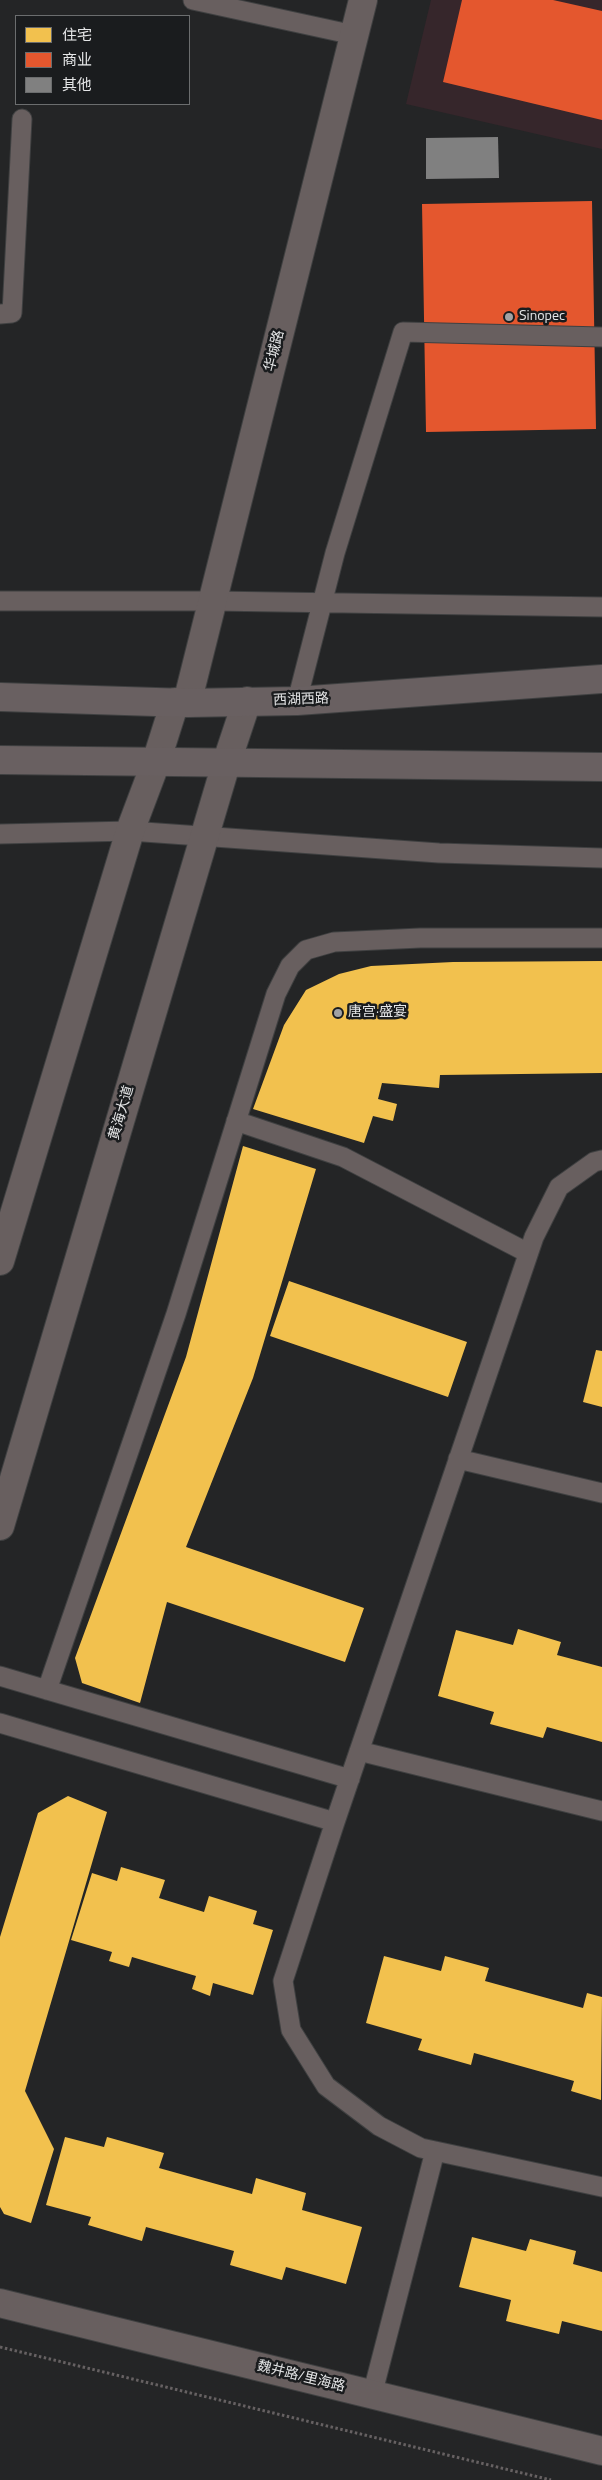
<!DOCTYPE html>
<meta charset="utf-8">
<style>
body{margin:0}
#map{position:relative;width:602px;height:2480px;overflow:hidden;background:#242526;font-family:"Titillium Web","Noto Sans SC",sans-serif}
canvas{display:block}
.legend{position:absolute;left:15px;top:15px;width:175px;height:90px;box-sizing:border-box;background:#1a1c1e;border:1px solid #6b6d6e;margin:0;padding:6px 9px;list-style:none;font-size:15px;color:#e5e6e7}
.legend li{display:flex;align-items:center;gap:10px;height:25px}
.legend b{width:25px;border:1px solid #6b6d6e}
</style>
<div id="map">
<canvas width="602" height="2480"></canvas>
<ul class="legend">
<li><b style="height:14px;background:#f2c14e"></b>住宅</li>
<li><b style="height:14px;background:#e4572e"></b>商业</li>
<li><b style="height:14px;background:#808080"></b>其他</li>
</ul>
</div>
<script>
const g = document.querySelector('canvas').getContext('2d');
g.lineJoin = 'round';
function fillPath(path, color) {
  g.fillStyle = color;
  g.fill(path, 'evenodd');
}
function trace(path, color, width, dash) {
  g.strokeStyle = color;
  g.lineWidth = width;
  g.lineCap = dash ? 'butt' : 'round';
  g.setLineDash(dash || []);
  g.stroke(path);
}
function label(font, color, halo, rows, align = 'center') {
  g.font = font + ' "Titillium Web","Noto Sans SC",sans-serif';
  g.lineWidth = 5;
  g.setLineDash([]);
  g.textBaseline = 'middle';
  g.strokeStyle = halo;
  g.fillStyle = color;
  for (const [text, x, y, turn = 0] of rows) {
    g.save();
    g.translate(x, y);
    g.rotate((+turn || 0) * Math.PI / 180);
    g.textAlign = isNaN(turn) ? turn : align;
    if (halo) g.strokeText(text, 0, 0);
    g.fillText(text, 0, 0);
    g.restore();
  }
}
fillPath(new Path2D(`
 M431 0H602V149L406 104Z`), '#36262b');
fillPath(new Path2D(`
 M602 961V1073L440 1075 439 1088 382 1083 378 1099 397 1104 393 1121 373 1116 364 1143 253 1109 284 1025 306 990 339 974 371 966 453 962Z
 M243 1146 316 1169 253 1378 186 1547 364 1608 345 1662 167 1602 140 1703 82 1683 75 1658 186 1357Z
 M289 1281 467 1342 448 1397 270 1336Z
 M596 1350 602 1351V1407L583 1402Z
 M518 1629 561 1642 557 1655 602 1667V1742L547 1727 543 1738 490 1724 494 1712 438 1696 456 1630 513 1645Z
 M68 1796 107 1812 25 2091 54 2149 31 2223 4 2214 0 2207V1937L38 1813Z
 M121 1867 165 1880 159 1898 204 1912 209 1896 257 1911 253 1924 273 1930 253 1995 213 1983 210 1996 192 1989 196 1976 132 1957 129 1967 109 1961 112 1952 71 1940 92 1873 117 1881Z
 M384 1956 441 1971 445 1956 489 1968 485 1981 583 2008 587 1993 602 1997 601 2100 571 2091 574 2081 474 2053 471 2065 418 2050 422 2039 366 2023Z
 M65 2137 104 2147 107 2137 164 2153 159 2168 252 2194 256 2178 306 2193 302 2210 362 2227 346 2284 286 2267 282 2280 230 2265 234 2251 146 2227 142 2241 88 2225 91 2217 46 2205Z
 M472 2237 526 2251 530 2239 576 2251 573 2264 602 2272V2331L562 2321 559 2334 506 2321 511 2300 459 2287Z`), '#f2c14e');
fillPath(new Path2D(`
 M462 0H553L602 11V120L443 82Z
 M592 201 596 429 426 432 422 204Z`), '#e4572e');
fillPath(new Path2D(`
 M498 137 499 178 426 179V138Z`), '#808080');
const service = new Path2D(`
 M193 0 354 35
 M0 314 12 313 22 119
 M0 601H213L602 607
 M297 701 335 553 403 332 602 337
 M0 834 130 831 439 853 602 858
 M236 1121 343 1157 528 1253
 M602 1160 594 1162 559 1187 534 1237 335 1822 283 1981 291 2030 326 2086 379 2126 421 2148 602 2187
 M458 1459 602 1493
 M0 1676 350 1779
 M47 1690 176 1314 276 994 290 966 306 950 334 942 420 938H602
 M0 1723 335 1822
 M359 1751 602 1811
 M372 2395 435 2151`);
const tertiary = new Path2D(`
 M187 703 363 0
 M0 1261 130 831 156 762 175 702
 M0 1526 226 764 247 701
 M0 2303 602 2451`);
const primary = new Path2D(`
 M0 697 187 703 297 701 602 679
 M0 760 602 767`);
trace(service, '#3f4041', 21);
trace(tertiary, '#3f4041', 30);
trace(primary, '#3f4041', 30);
trace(new Path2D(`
 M0 2347 551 2480`), '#666162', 3, [2.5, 2.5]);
trace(service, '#685f5f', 19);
trace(tertiary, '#685f5f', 28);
trace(primary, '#696061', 28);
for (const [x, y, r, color] of [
 [509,317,5,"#a1a2a3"],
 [338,1013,5,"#a1a2a3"]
]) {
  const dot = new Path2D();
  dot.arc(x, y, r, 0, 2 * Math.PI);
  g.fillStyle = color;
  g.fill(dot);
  trace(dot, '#1a1c1e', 2);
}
label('14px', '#e5e6e7', '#1a1c1e', [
 ["Sinopec",519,317],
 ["唐宫·盛宴",348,1013]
], 'left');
label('14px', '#e5e6e7', '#1a1c1e', [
 ["华城路",275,351,-76],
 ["西湖西路",301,700,-2],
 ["黄海大道",122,1113,-74],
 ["魏井路/里海路",301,2377,14]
]);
</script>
